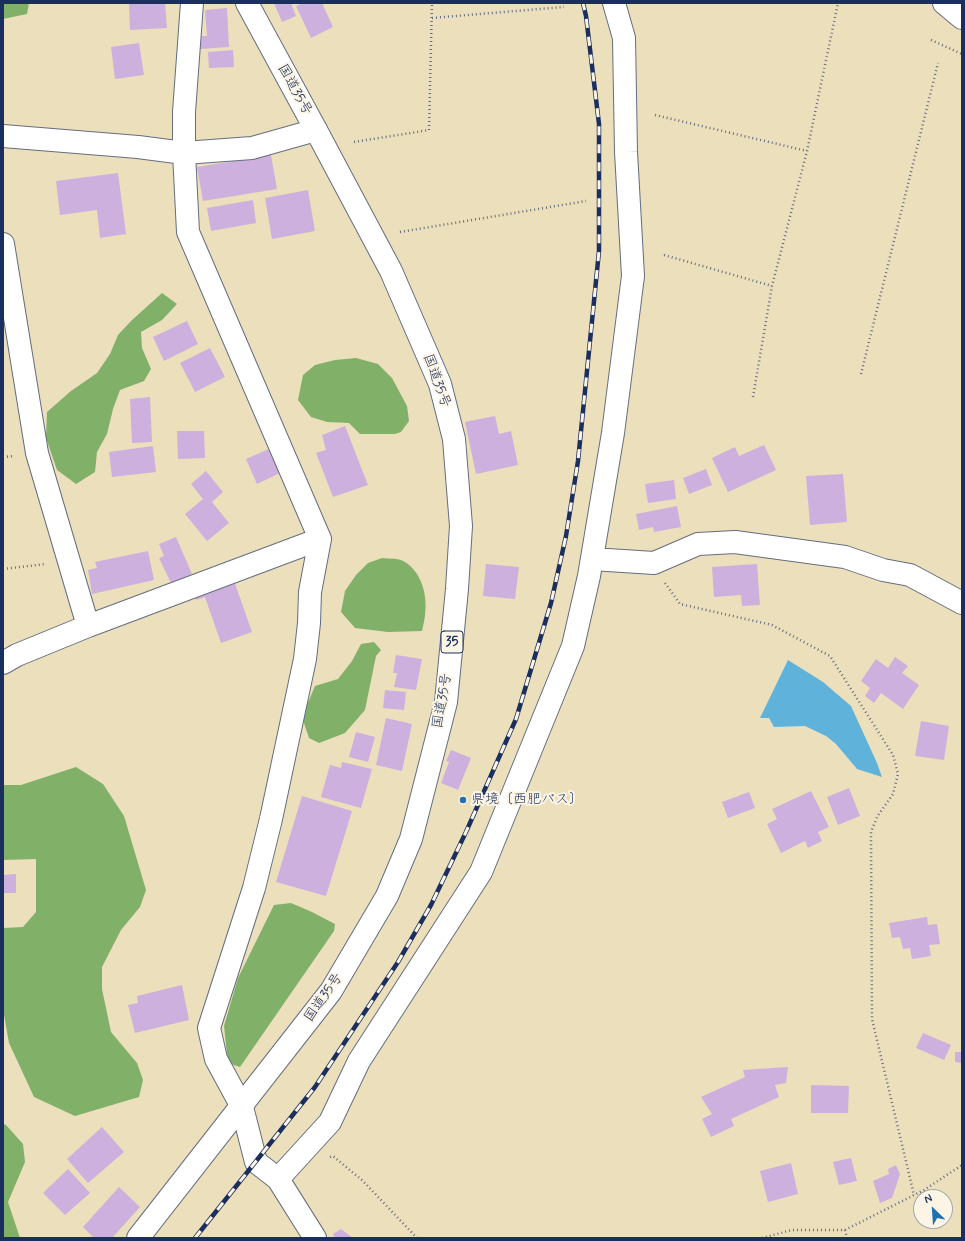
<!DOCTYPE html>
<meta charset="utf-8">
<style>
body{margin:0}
#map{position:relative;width:965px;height:1241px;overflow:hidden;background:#ecdfbc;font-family:Mynerve,sans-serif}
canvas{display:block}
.frame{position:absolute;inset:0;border:4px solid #1b2f5e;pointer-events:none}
.north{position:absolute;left:913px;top:1189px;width:40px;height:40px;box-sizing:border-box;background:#fcf5e5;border:1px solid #a2a6af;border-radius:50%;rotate:335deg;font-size:11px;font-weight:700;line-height:16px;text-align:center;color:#1b2f5e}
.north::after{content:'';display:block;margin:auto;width:14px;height:18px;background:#1f6fb2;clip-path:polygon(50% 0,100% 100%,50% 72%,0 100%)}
</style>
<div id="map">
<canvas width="965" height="1241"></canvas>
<div class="frame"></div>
<div class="north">N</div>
</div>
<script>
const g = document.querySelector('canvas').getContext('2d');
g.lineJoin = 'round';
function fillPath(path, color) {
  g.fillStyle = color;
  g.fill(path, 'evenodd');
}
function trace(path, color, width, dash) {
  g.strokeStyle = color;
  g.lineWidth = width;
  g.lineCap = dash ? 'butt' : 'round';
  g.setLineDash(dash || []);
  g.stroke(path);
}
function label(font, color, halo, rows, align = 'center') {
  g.font = font + ' Mynerve,"Klee One",sans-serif';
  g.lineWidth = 4;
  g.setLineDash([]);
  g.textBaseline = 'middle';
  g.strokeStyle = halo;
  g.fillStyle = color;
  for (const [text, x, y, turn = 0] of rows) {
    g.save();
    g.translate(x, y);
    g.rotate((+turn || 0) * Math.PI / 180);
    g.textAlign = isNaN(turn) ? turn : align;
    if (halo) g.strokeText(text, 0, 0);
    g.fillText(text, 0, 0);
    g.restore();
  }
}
fillPath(new Path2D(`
 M3 3H29L27 14 3 19Z
 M162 293 177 304 162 320 141 332 142 348 151 369 144 381 120 390 113 409 107 434 97 452 95 472 76 484 57 470 46 438 47 412 71 391 97 373 110 354 118 335 131 321Z
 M356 358 378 364 392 378 407 406 409 421 401 432 395 434H360L349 423 327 422 311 417 298 400 303 375 315 365 335 360Z
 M382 558C388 559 395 558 401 560 408 563 412 567 417 574 428 592 427 612 422 631L388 632 355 628 341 612 345 591 356 575 368 563Z
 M374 642 381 650 376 656 365 710 345 733 319 743 309 738 302 717 315 686 338 679 352 661 361 644Z
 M76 767 103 784 124 816 146 890 140 907 121 930 102 967V989L111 1032 137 1063 143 1080 139 1097 75 1116 34 1097 9 1043 3 1009V928L23 927 36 912V859L3 860V785H21Z
 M291 903 312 912 335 924 334 931 240 1067 228 1063 224 1026 238 978 274 905Z
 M3 1124 6 1125 23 1144 25 1162 8 1202 20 1238H3Z`), '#81b069');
fillPath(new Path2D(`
 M788 660 823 682 851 706 877 763 882 777 857 769 836 744 826 736 805 726 774 727 769 718H760Z`), '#5fb3db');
fillPath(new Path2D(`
 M129 3H165L167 28 130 30Z
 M274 3H291L296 16 282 22Z
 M303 3H322L333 27 311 38 296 6Z
 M227 8 229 47 200 49 199 36H207L205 10Z
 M139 43 144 75 115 79 111 47Z
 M233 50 234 67 209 68 208 52Z
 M271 155 277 189 203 201 197 167Z
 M118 173 126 234 100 238 97 210 60 215 56 181Z
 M308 190 315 231 272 239 265 198Z
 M253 200 256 223 211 231 207 208Z
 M187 321 198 344 164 361 153 337Z
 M210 348 225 377 195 392 180 363Z
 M150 397 152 442 132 443 130 399Z
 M495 416 499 434 511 431 518 465 476 474 465 422Z
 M345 426 368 485 333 497 316 453 326 450 322 435Z
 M177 431H204L205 458 178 459Z
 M764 445 776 470 728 492 712 458 735 447 739 456Z
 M153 446 156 472 112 477 109 452Z
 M271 448 282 472 257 484 246 459Z
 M706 469 712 485 689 494 683 478Z
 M206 471 223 492 212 502 229 523 207 541 185 514 203 499 191 484Z
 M843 474 847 522 810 525 806 476Z
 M674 480 676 499 648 503 645 484Z
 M677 506 681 527 654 532 653 527 639 530 636 514Z
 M176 537 192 574 171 583 159 558 164 556 159 544Z
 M148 551 154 580 92 594 88 570 97 568 95 562Z
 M486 564 519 567 515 599 483 596Z
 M757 564 760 605 742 606 741 595 714 597 712 567Z
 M233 578 252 632 221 643 205 597 196 600 193 592Z
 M396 655 422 659 416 690 394 687 397 673H393Z
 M895 657 908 666 902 673 919 685 903 709 881 693 874 703 865 696 870 688 861 681 876 659 888 668Z
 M385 690 406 692 404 710 383 708Z
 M386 718 412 724 402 771 376 765Z
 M921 721 949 726 944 760 915 756Z
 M356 732 375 737 368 762 349 757Z
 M451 750 471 758 458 790 441 783 449 762 446 761Z
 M342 762 372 769 361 808 321 797 330 765 341 768Z
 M849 788 860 816 838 825 827 797Z
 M811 791 829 827 818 832 822 841 808 848 805 841 781 853 767 824 777 819 772 809Z
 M749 792 755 808 728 818 722 802Z
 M302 796 352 811 326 896 276 882Z
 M16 874V893H3V875Z
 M927 917 928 925 937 924 940 944 929 945 931 956 912 959 910 948 903 949 900 937 892 938 889 923Z
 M182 985 189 1020 135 1033 128 1005 138 1003 137 996Z
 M923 1033 951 1045 944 1060 916 1048Z
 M955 1052H962V1063L955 1062Z
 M788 1067 786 1083 775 1085 779 1097 731 1119 734 1126 711 1137 702 1119 712 1114 701 1097 745 1077 743 1070Z
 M811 1085 849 1086 848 1113H811Z
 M102 1127 124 1152 88 1183 67 1159Z
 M851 1158 857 1181 839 1185 833 1162Z
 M791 1163 798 1194 768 1202 760 1171Z
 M896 1165 900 1174 892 1198 880 1203 873 1181 889 1174 888 1169Z
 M68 1169 90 1193 65 1215 43 1193Z
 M119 1187 140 1207 112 1238H94L83 1227Z
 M341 1229 353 1238H335L333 1234Z`), '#cdb0dd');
const minor = new Path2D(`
 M192 3 184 112V153L188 232 320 539 310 592 309 623 305 659 271 819 254 888 209 1028 216 1059 242 1107 256 1162 278 1179 315 1238
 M944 3 962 18
 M3 136 138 147 184 153 252 148 316 130
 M3 244 37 453 88 626
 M592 559 654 563 698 544 735 542 845 557 883 570 910 575 962 603
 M3 663 17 655 88 626 320 539
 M278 1179 330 1122 359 1061 481 872 573 646 589 576 613 433 633 276 626 152 624 38 614 3`);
const trunk = new Path2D(`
 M138 1238 331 991 387 896 411 839 446 702 457 589 461 526 454 439 440 384 391 271 316 130 247 3`);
trace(minor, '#646d7f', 24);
trace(trunk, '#646d7f', 24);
trace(new Path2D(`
 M432 18 564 7
 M931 40 962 54
 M655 115 807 151
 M354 142 429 130 432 3
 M400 232 586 201
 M664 255 772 286
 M861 374 938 63
 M753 397 772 286 807 151 838 3
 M3 457 14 456
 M3 569 46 564
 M665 583 680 604 772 625 830 656 893 755 898 774 893 794 877 817 871 832 872 1019 914 1195
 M330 1157 333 1156 363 1181 417 1238
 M845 1230 847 1238
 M762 1238 792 1230H845L924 1190 962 1165`), '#646d7f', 2.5, [1, 3]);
trace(minor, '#fff', 22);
trace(trunk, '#fff', 22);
const rail = new Path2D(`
 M195 1238 315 1087 398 962 431 905 466 832 516 719 551 603 566 536 578 461 599 251V124L586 16 583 3`);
trace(rail, '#1b2f5e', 4.5);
trace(rail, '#fcf5e5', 3, [9]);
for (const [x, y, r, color] of [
 [463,800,4,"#1f6fb2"]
]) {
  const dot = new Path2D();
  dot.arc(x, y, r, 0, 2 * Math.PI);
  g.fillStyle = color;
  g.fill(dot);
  trace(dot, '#fcf5e5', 1.5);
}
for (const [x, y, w] of [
 [452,642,22]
]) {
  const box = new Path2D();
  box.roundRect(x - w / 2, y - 11, w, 22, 3);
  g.fillStyle = '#fcf5e5';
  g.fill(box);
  trace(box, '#1b2f5e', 1);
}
label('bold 13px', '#1b2f5e', null, [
 ["35",452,642]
]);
label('14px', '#1b2f5e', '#fcf5e5', [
 ["国道35号",294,90,61],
 ["国道35号",436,381,70],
 ["国道35号",443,701,-80],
 ["国道35号",324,998,-55]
]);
label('14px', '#1b2f5e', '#fcf5e5', [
 ["県境〔西肥バス〕",471,800]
], 'left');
</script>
